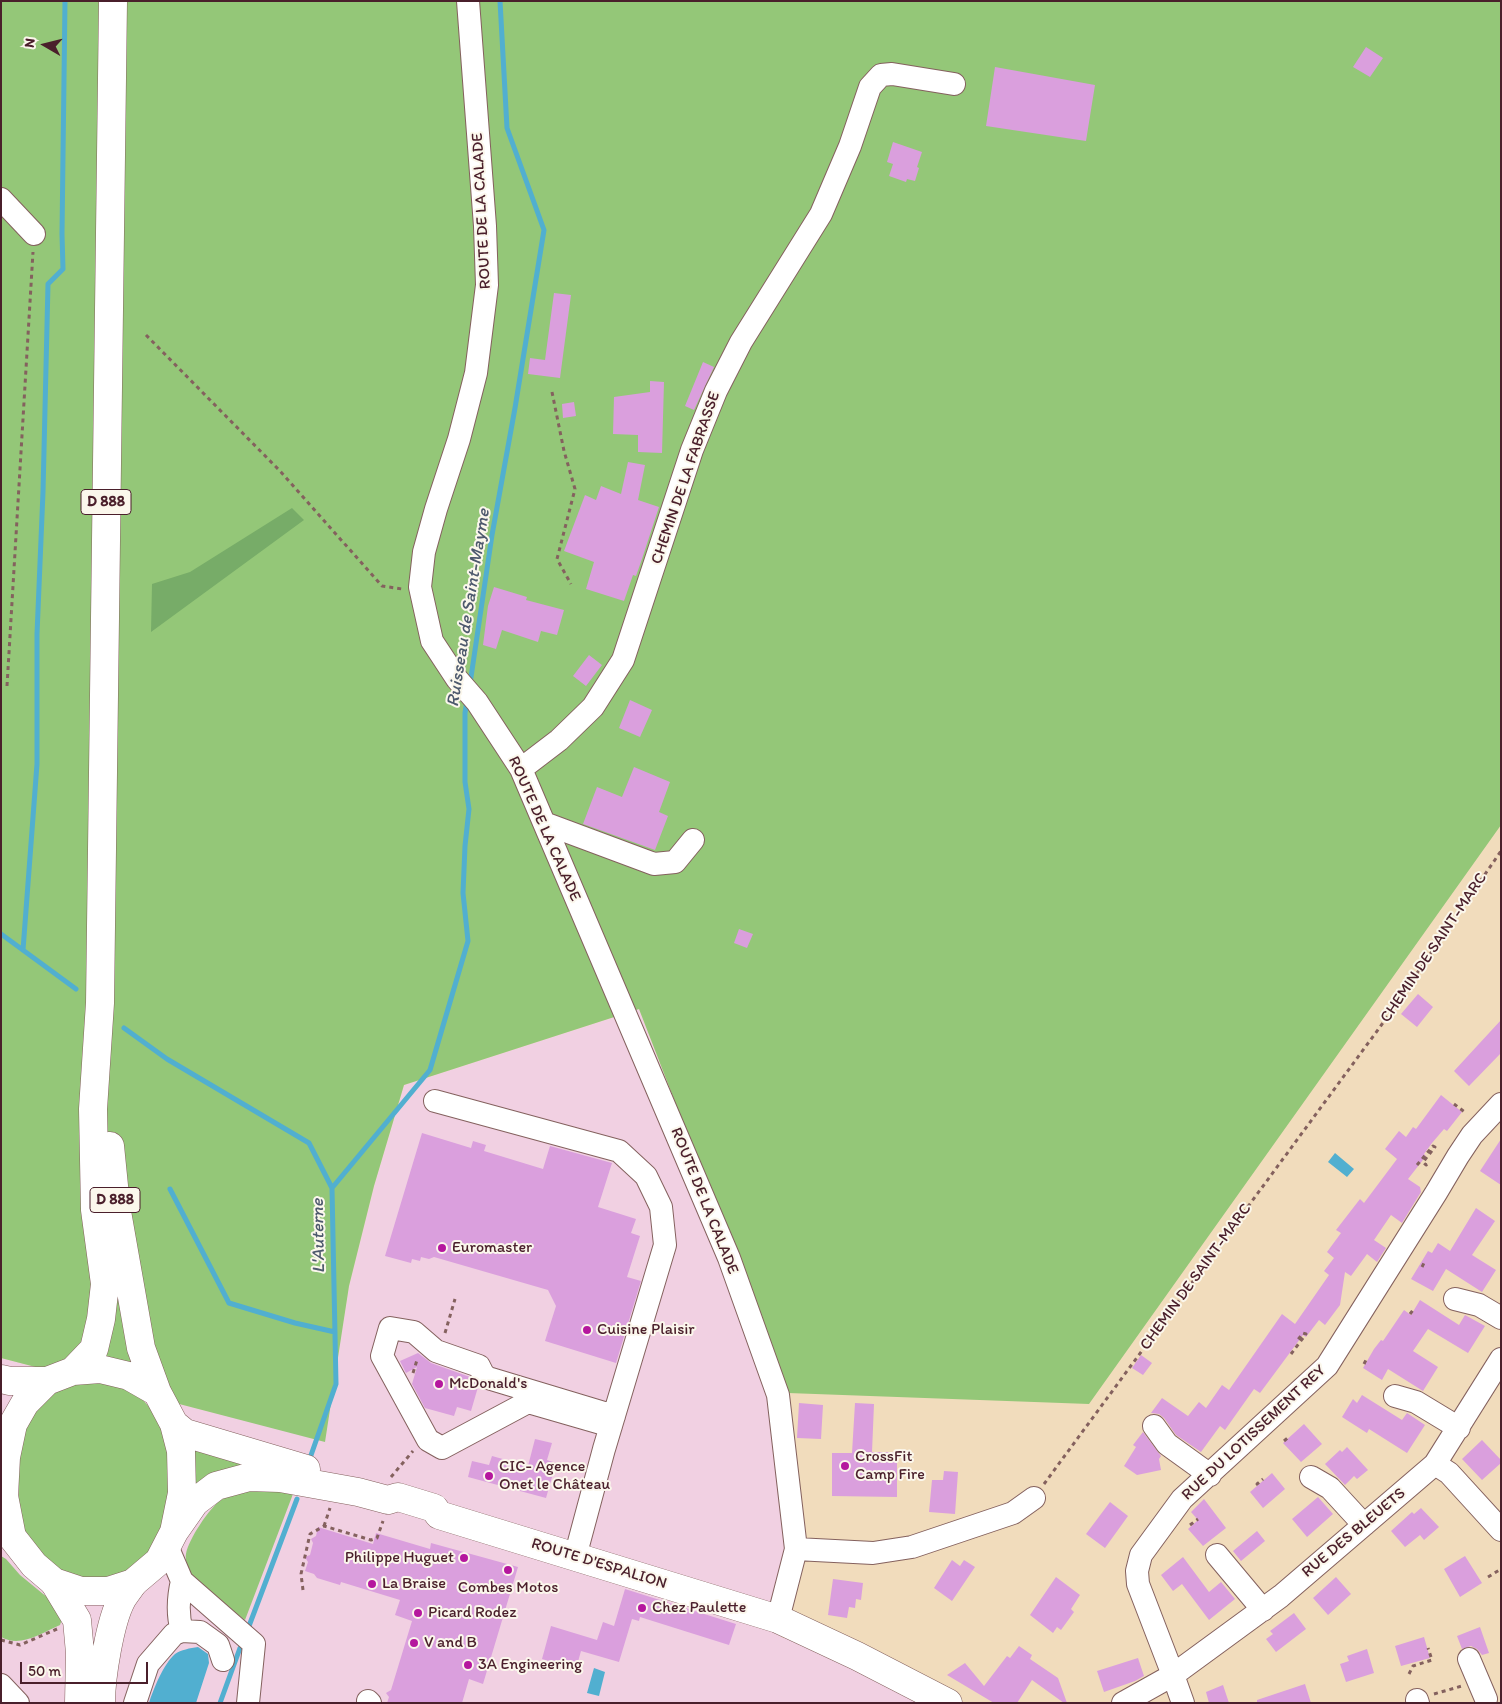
<!DOCTYPE html>
<meta charset="utf-8">
<style>
body{margin:0}
#map{position:relative;width:1502px;height:1704px;overflow:hidden;background:#f1dcbc;font-family:Itim,sans-serif}
canvas{display:block}
.frame{position:absolute;inset:0;border:2px solid #4a1f2b;pointer-events:none}
.north{position:absolute;left:20px;top:20px;width:50px;height:50px;-webkit-text-stroke:4px #fbf7ec;paint-order:stroke;rotate:278deg;font-size:14px;font-weight:700;line-height:20px;text-align:center;color:#4a1f2b}
.north::after{content:'';display:block;margin:auto;width:18px;height:22px;background:#4a1f2b;clip-path:polygon(50% 0,100% 100%,50% 72%,0 100%)}
.scale{position:absolute;left:20px;top:1662px;width:128px;height:22px;box-sizing:border-box;border:2px solid #4a1f2b;border-top:0;padding-left:6px;font-size:15px;line-height:18px;white-space:nowrap;color:#4a1f2b;-webkit-text-stroke:4px #fbf7ec;paint-order:stroke}
</style>
<div id="map">
<canvas width="1502" height="1704"></canvas>
<div class="frame"></div>
<div class="north">N</div>
<div class="scale">50 m</div>
</div>
<script>
const g = document.querySelector('canvas').getContext('2d');
g.lineJoin = 'round';
function fillPath(path, color) {
  g.fillStyle = color;
  g.fill(path, 'evenodd');
}
function trace(path, color, width, dash) {
  g.strokeStyle = color;
  g.lineWidth = width;
  g.lineCap = dash ? 'butt' : 'round';
  g.setLineDash(dash || []);
  g.stroke(path);
}
function label(font, color, halo, rows, align = 'center') {
  g.font = font + ' Itim,sans-serif';
  g.lineWidth = 4;
  g.setLineDash([]);
  g.textBaseline = 'middle';
  g.strokeStyle = halo;
  g.fillStyle = color;
  for (const [text, x, y, turn = 0] of rows) {
    g.save();
    g.translate(x, y);
    g.rotate((+turn || 0) * Math.PI / 180);
    g.textAlign = isNaN(turn) ? turn : align;
    if (halo) g.strokeText(text, 0, 0);
    g.fillText(text, 0, 0);
    g.restore();
  }
}
fillPath(new Path2D(`
 M639 1009 788 1393 800 1522 781 1637 922 1678 965 1703H1V1358L324 1441 349 1286 374 1186 404 1085Z`), '#f1d0e2');
fillPath(new Path2D(`
 M1 1H1501V825L1089 1404 788 1393 639 1009 404 1085 374 1186 349 1286 325 1442 137 1393 156 1415 168 1444V1516L147 1558 126 1572 97 1579 74 1576 52 1565 24 1533 18 1513 20 1442 33 1414 48 1397 65 1385 89 1381 1 1358Z
 M195 1448 253 1464 195 1486Z
 M265 1488 293 1494 245 1620C227 1606 198 1589 188 1569 187 1566 185 1557 186 1554 188 1540 210 1507 221 1500 235 1492 250 1491 265 1488Z
 M1 1556 6 1559 20 1575 48 1598 62 1619 60 1625C41 1633 21 1648 1 1637Z`), '#94c778');
fillPath(new Path2D(`
 M292 508 304 520 151 632 152 584 190 572Z`), '#77ac68');
fillPath(new Path2D(`
 M1335 1153 1354 1169 1347 1177 1328 1162Z
 M198 1647 208 1654 209 1663 196 1703H149C153 1690 164 1663 175 1654 181 1650 190 1648 198 1647Z
 M594 1668 605 1672 599 1696 587 1693Z`), '#51afd0');
trace(new Path2D(`
 M470 684 492 535 515 408 544 230 507 128 500 1
 M1 934 76 989
 M23 950 37 764V634L43 492 48 284 63 269 62 234 65 1
 M124 1028 167 1059 309 1143 332 1188 336 1384 310 1458
 M332 1188 430 1070 468 941 463 893 465 846 469 809 465 782V713L467 700
 M170 1189 229 1303 295 1323 335 1332
 M249 1626 297 1499
 M220 1703 240 1648`), '#51afd0', 5);
fillPath(new Path2D(`
 M1366 47 1383 58 1370 77 1353 67Z
 M995 67 1095 85 1086 141 986 126Z
 M893 142 922 152 917 167 919 168 915 181 907 179 906 182 889 176 893 164 887 162Z
 M554 293 571 295 560 378 528 374 530 358 545 360Z
 M703 362 714 367 694 410 685 406Z
 M650 381 664 382 662 453 638 452V435L613 434 614 397 650 392Z
 M574 402 576 416 563 418 562 404Z
 M628 462 645 465 638 500 659 507 642 559 636 576 633 575 624 601 586 589 594 562 564 551 585 495 596 500 601 486 621 494Z
 M494 587 527 597 526 600 564 610 557 635 541 631 538 642 502 630 496 649 483 645 488 606Z
 M589 655 602 665 586 686 573 676Z
 M630 700 652 710 640 737 619 728Z
 M634 767 670 782 659 812 668 816 655 850 583 824 597 787 622 797Z
 M739 929 753 934 747 948 734 943Z
 M1418 994 1433 1007 1417 1027 1401 1014Z
 M1501 1020V1053L1469 1086 1454 1071Z
 M1441 1095 1462 1112 1447 1131 1444 1129 1432 1143 1424 1154 1426 1156 1408 1179 1420 1187 1421 1192 1402 1223 1391 1215 1374 1240 1386 1248 1377 1262 1367 1254 1351 1276 1345 1272 1340 1305 1325 1325 1319 1320 1306 1337 1303 1335 1260 1393 1254 1389 1225 1430 1220 1426 1201 1452 1176 1435 1164 1418 1159 1414 1151 1413 1162 1398 1188 1416 1199 1402 1206 1408 1222 1385 1229 1390 1282 1314 1295 1324 1329 1275 1324 1271 1334 1258 1327 1252 1341 1233 1336 1230 1360 1199 1364 1203 1397 1159 1385 1149 1399 1131 1406 1137 1413 1127 1416 1129Z
 M422 1133 471 1148 473 1141 486 1145 484 1151 543 1169 550 1146 612 1163 598 1207 636 1219 631 1233 640 1236 627 1277 641 1281 616 1363 545 1341 556 1306 548 1290 434 1257 429 1259 421 1257 420 1261 412 1259 411 1263 385 1256Z
 M1501 1139V1185L1480 1171Z
 M1476 1208 1495 1221 1472 1255 1496 1270 1482 1292 1446 1269 1433 1291 1411 1279 1428 1251 1432 1253 1438 1243 1450 1251Z
 M1420 1300 1459 1325 1465 1315 1485 1326 1468 1353 1428 1329 1413 1351 1438 1367 1423 1391 1388 1369 1382 1380 1363 1368 1374 1349 1381 1340 1383 1341 1404 1310 1411 1315Z
 M418 1353 431 1363 470 1377 478 1387 471 1411 457 1407 454 1416 425 1408 412 1384 417 1367 406 1373 400 1361Z
 M1141 1355 1152 1363 1143 1375 1132 1368Z
 M1362 1395 1402 1420 1407 1413 1425 1425 1407 1453 1369 1429 1367 1433 1342 1417 1353 1399 1357 1403Z
 M799 1403 823 1405 821 1439 797 1438Z
 M855 1403 874 1404 872 1452H897V1497L832 1496V1453H852Z
 M1304 1424 1322 1444 1301 1462 1283 1443Z
 M1143 1432 1161 1456 1159 1459 1161 1470 1137 1475 1124 1466 1136 1447 1133 1445Z
 M535 1439 552 1443 547 1460 556 1463 546 1498 468 1477 472 1461 489 1465 492 1456 528 1466Z
 M1482 1440 1501 1460V1463L1482 1480 1462 1459Z
 M1347 1447 1368 1470 1357 1479 1354 1476 1345 1485 1325 1464 1340 1450 1342 1452Z
 M944 1471 958 1472 955 1514 929 1512 932 1480H943Z
 M1272 1473 1285 1489 1263 1508 1250 1492Z
 M1318 1497 1333 1514 1307 1537 1292 1519Z
 M1204 1499 1226 1528 1203 1546 1188 1529 1198 1520 1191 1512Z
 M1110 1502 1128 1516 1105 1548 1086 1534Z
 M1421 1508 1439 1527 1424 1540 1420 1535 1405 1547 1391 1531 1412 1512 1414 1514Z
 M318 1527 373 1544 376 1533 430 1549 431 1543 518 1567 483 1684 469 1679 462 1703H387L389 1697 386 1693 391 1690 412 1621 395 1615 400 1600 341 1582 340 1585 317 1578 314 1574 305 1571 308 1562 305 1557 310 1555 313 1543 311 1539 316 1536Z
 M1257 1531 1265 1541 1241 1561 1233 1551Z
 M1465 1556 1482 1583 1460 1597 1444 1569Z
 M1183 1557 1209 1592 1221 1582 1235 1599 1209 1620 1182 1584 1173 1591 1161 1575Z
 M952 1560 960 1566 964 1560 975 1567 952 1601 934 1588Z
 M1056 1577 1080 1595 1071 1609 1074 1612 1061 1630 1057 1627 1053 1633 1030 1615Z
 M1336 1577 1351 1594 1328 1615 1313 1598Z
 M833 1579 863 1583 861 1600 856 1599 855 1608 849 1607 847 1618 828 1615Z
 M625 1589 736 1624 729 1645 640 1617 639 1621 632 1619 619 1662 581 1651 576 1669 542 1659 551 1626 597 1640 603 1622 614 1626Z
 M1294 1613 1306 1629 1276 1652 1266 1639 1273 1634 1270 1631Z
 M1480 1627 1489 1653 1482 1655 1477 1649 1471 1646 1462 1649 1457 1636Z
 M1424 1637 1430 1658 1401 1666 1395 1646Z
 M1019 1646 1032 1655 1030 1659 1058 1678 1067 1703H1064L1032 1680 1017 1703H994L947 1675 965 1663 984 1686 1007 1656 1010 1658Z
 M1367 1649 1374 1673 1346 1682 1340 1664 1349 1661 1347 1656Z
 M1138 1658 1144 1676 1135 1681 1104 1692 1097 1671Z
 M1305 1684 1311 1703H1257V1700Z
 M1223 1685 1229 1703H1209L1206 1692Z`), '#da9fdd');
const minor = new Path2D(`
 M468 1 485 226 487 285 476 373 459 439 436 509 424 552 420 587 432 641 457 679 477 702 521 769 729 1258 778 1395 796 1549 778 1619
 M1 199 34 234
 M521 769 559 740 593 707 623 660 692 450 716 391 741 342 821 214 850 146 870 87 881 75 892 74 954 84
 M544 823 654 864 675 862 693 840
 M435 1101 619 1151 646 1176 661 1207 665 1245 604 1449 575 1557
 M1455 1299 1479 1305 1501 1318
 M1395 1396 1416 1402 1459 1428
 M611 1426 528 1402 442 1448 428 1440 382 1356 390 1328 414 1332 436 1351 479 1366 483 1374 488 1378 614 1416
 M1154 1426 1167 1444 1210 1475
 M1435 1464 1449 1473 1501 1530
 M1311 1477 1330 1488 1364 1525
 M167 1546 182 1581 254 1644 248 1703
 M796 1549 873 1553 912 1547 1013 1513 1034 1498
 M1217 1555 1263 1610
 M182 1631C177 1614 178 1598 182 1581
 M1469 1659 1486 1699
 M1 1685 18 1703
 M1417 1700 1418 1703
 M368 1701 370 1703
 M135 1703 148 1664 174 1634 182 1631 200 1632 218 1645 223 1660
 M1123 1703 1173 1675 1138 1584 1137 1571 1141 1555 1182 1499 1327 1366 1436 1193 1458 1156 1472 1135 1501 1104
 M1183 1703 1173 1675 1281 1596 1435 1464 1501 1359`);
const major = new Path2D(`
 M110 1146 116 1206 141 1348 157 1392
 M100 1369 129 1376 157 1392 174 1424 181 1451 182 1493 174 1532 159 1561 133 1583 108 1591H81L54 1582 34 1565 12 1537 4 1496 6 1457 13 1424 25 1403 47 1381 73 1371Z
 M73 1371 94 1349 101 1319 105 1284 95 1210 93 1109 100 1003 113 1
 M1 1379 10 1381H47
 M174 1424 185 1433 306 1469
 M174 1532 195 1502 216 1486 249 1477 280 1478 358 1492 388 1500 398 1497 434 1508 439 1515 778 1619 857 1656 948 1703`);
const highway = new Path2D(`
 M54 1582 77 1620 80 1653 79 1703
 M101 1703C101 1677 110 1621 122 1599 125 1594 130 1588 133 1583`);
trace(minor, '#84615e', 24);
trace(major, '#84615e', 29);
trace(highway, '#84615e', 29);
trace(new Path2D(`
 M146 335 280 471 382 586 402 589
 M552 392 564 451 575 489 557 559 571 584
 M7 686 33 252
 M1454 1104 1466 1113
 M1417 1165 1433 1146 1435 1147 1423 1162 1426 1165 1431 1163
 M1422 1267 1424 1263
 M1410 1314 1413 1310
 M445 1333 455 1299
 M1291 1354 1306 1334 1303 1333 1297 1341
 M1364 1364 1367 1358
 M413 1373 417 1360
 M1284 1441 1290 1436
 M391 1477 413 1451
 M1044 1484 1380 1027 1501 851
 M1258 1485 1257 1484 1263 1479
 M1190 1525 1198 1519
 M324 1526 330 1508
 M1488 1577 1501 1569
 M303 1590 301 1574 310 1534 324 1526 371 1540 377 1538 383 1521
 M1 1640 20 1645 57 1629
 M1409 1674 1413 1666 1432 1660 1428 1648
 M1434 1694 1462 1686`), '#84615e', 3, [4, 4]);
trace(minor, '#fff', 22);
trace(major, '#fff', 28);
trace(highway, '#fff', 28);
for (const [x, y, r, color] of [
 [442,1248,5,"#b5179e"],
 [587,1330,5,"#b5179e"],
 [439,1384,5,"#b5179e"],
 [845,1466,5,"#b5179e"],
 [489,1476,5,"#b5179e"],
 [464,1558,5,"#b5179e"],
 [508,1570,5,"#b5179e"],
 [372,1584,5,"#b5179e"],
 [642,1608,5,"#b5179e"],
 [418,1613,5,"#b5179e"],
 [414,1643,5,"#b5179e"],
 [468,1665,5,"#b5179e"]
]) {
  const dot = new Path2D();
  dot.arc(x, y, r, 0, 2 * Math.PI);
  g.fillStyle = color;
  g.fill(dot);
  trace(dot, '#fbf7ec', 2);
}
for (const [x, y, w] of [
 [106,502,50],
 [115,1200,50]
]) {
  const box = new Path2D();
  box.roundRect(x - w / 2, y - 12.5, w, 25, 4);
  g.fillStyle = '#fbf7ec';
  g.fill(box);
  trace(box, '#4a1f2b', 1);
}
label('bold 15px', '#4a1f2b', null, [
 ["D 888",106,502],
 ["D 888",115,1200]
]);
label('16px', '#4a1f2b', '#fbf7ec', [
 ["ROUTE DE LA CALADE",482,211,-93],
 ["CHEMIN DE LA FABRASSE",686,478,-71],
 ["ROUTE DE LA CALADE",544,829,66],
 ["CHEMIN DE SAINT-MARC",1434,948,-56],
 ["ROUTE DE LA CALADE",704,1201,68],
 ["CHEMIN DE SAINT-MARC",1196,1277,-54],
 ["RUE DU LOTISSEMENT REY",1254,1433,-43],
 ["RUE DES BLEUETS",1354,1533,-40],
 ["ROUTE D'ESPALION",599,1564,17]
]);
label('16px', '#4a1f2b', '#fbf7ec', [
 ["Euromaster",452,1248],
 ["Cuisine Plaisir",597,1330],
 ["McDonald's",449,1384],
 ["CrossFit",855,1457],
 ["Camp Fire",855,1475],
 ["CIC- Agence",499,1467],
 ["Onet le Château",499,1485],
 ["Philippe Huguet",454,1558,"right"],
 ["La Braise",382,1584],
 ["Combes Motos",508,1588,"center"],
 ["Chez Paulette",652,1608],
 ["Picard Rodez",428,1613],
 ["V and B",424,1643],
 ["3A Engineering",478,1665]
], 'left');
label('italic 18px', '#4d596d', '#fbf7ec', [
 ["Ruisseau de Saint-Mayme",469,608,-81],
 ["L'Auterne",319,1236,-91]
]);
</script>
